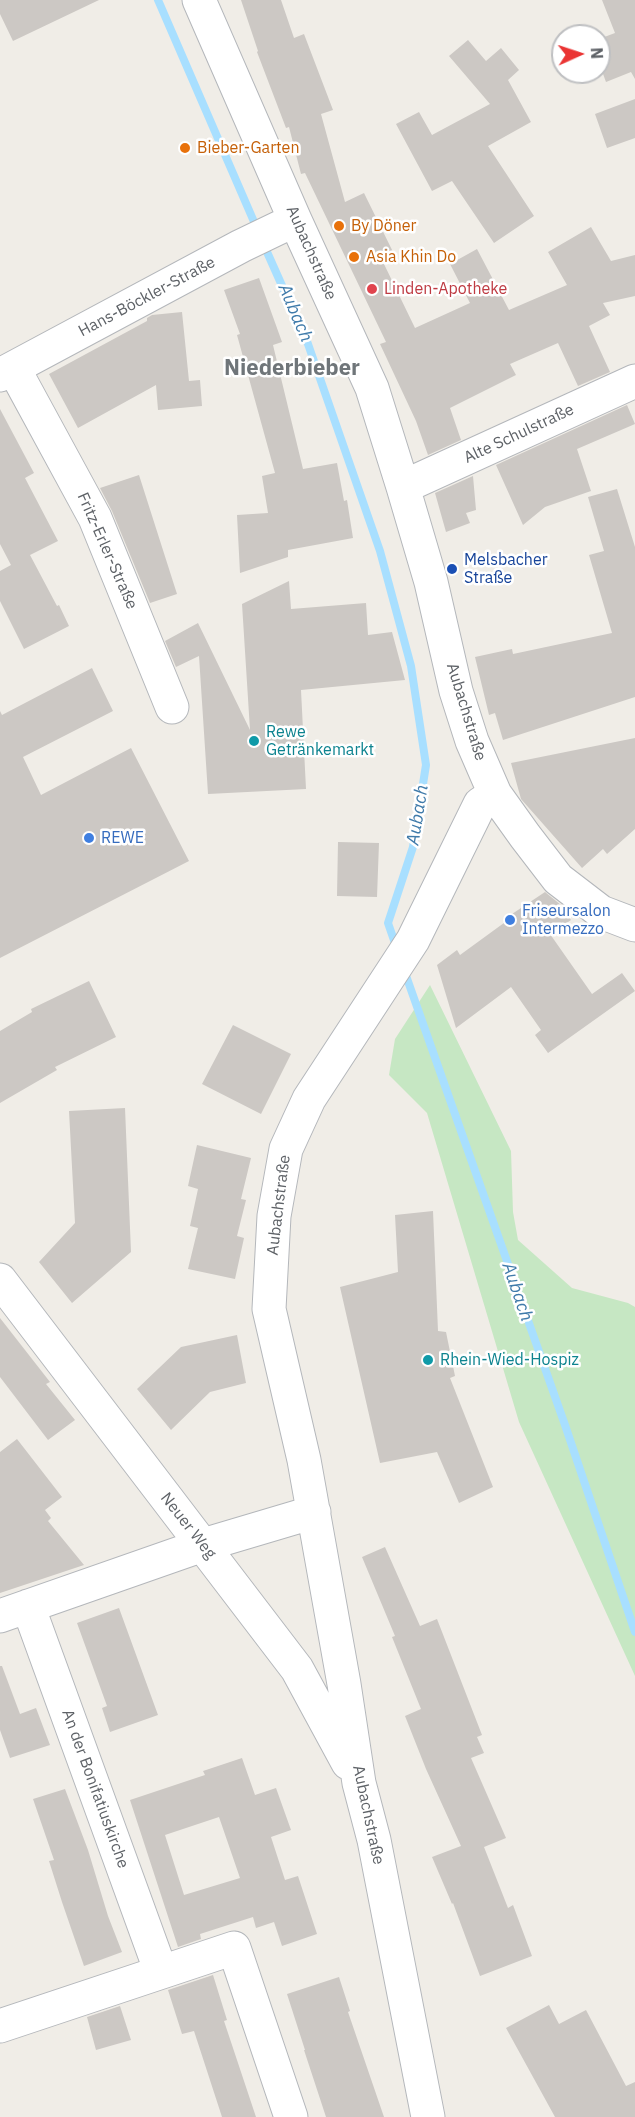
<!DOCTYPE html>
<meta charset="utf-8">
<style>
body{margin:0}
#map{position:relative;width:635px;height:2117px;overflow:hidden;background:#f0ede7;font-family:"IBM Plex Sans",sans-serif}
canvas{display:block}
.north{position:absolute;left:551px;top:24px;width:60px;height:60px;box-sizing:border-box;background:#fff;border:2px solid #bfc0c2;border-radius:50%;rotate:87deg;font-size:16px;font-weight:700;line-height:24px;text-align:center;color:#5e6267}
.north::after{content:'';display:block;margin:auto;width:21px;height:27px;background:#ea3433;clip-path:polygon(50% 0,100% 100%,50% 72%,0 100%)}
</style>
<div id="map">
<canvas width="635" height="2117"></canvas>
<div class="north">N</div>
</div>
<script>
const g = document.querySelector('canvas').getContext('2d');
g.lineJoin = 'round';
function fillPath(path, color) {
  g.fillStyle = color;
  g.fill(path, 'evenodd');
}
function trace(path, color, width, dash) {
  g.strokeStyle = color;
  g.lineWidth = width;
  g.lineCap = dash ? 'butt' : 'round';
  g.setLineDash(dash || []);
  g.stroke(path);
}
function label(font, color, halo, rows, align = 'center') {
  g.font = font + ' "IBM Plex Sans",sans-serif';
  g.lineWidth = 5;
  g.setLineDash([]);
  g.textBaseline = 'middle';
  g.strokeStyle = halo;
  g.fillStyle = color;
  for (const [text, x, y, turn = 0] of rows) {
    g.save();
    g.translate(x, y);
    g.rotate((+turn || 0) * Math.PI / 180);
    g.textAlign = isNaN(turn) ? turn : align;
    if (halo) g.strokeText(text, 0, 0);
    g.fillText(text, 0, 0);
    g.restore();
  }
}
fillPath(new Path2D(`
 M430 985 511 1151 513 1212 518 1240 572 1288 628 1303 635 1307V1676L519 1422 427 1113 389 1075 395 1039Z`), '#c6e7c3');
trace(new Path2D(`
 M158 0 258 231
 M263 243 308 344 380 551 411 666 426 765 413 847 388 923 397 949
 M404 970 565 1425 635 1632`), '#a8dfff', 8);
fillPath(new Path2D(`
 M0 0H99L13 41 0 14Z
 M241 0H281L294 38 304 34 333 110 321 114 345 202 364 193 395 256 383 262 415 328 470 303 450 264 477 249 509 310 567 285 548 252 591 227 611 261 635 255V296L603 303 610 315 589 326 610 372 578 386 558 343 510 364 516 375 450 408 461 440 428 455 416 421 380 344 386 342 305 173 301 174 289 127 286 128 257 52 258 51Z
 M602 0H635V79L631 72 606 82 599 63V39L615 33Z
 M468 40 486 61 501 48 519 70 508 80 531 122 488 146 534 216 494 243 452 181 432 191 396 124 419 112 432 135 490 104 449 56Z
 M635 99V138L607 148 595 114Z
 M259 278 282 342 273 345 303 469 337 463 344 501 347 500 353 538 288 550V557L240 573 237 515 268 513 262 476 275 473 237 335 240 334 224 290Z
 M182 312 189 381 200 380 202 406 158 410 156 385 78 428 49 374 147 321V318L152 315Z
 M627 405 635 424 577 449 591 491 545 507 523 525 496 465Z
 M0 409 34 473 25 478 58 541 30 555 57 606 59 605 69 626 24 649 0 601V571L11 565 0 544Z
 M139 475 177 594 150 603 112 511 100 488Z
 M473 476 476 510 466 513 470 523 446 532 435 493Z
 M617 489 635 547V697L503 740 495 713 489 715 475 657 512 649 513 654 612 633 589 555 604 551 588 497Z
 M289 581 291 609 366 603 368 635 392 632 405 680 301 690 306 789 208 794 199 656 176 667 165 641 198 623 250 730 242 604Z
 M92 668 113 711 23 757 41 795 131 748 189 861 0 958V711L2 715Z
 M635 738V829L607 854 603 849 582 868 521 799 511 763Z
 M338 842 379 843 377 897 337 896Z
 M545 892 561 905 571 920 550 934 592 994 622 973 635 991 548 1053 535 1035 541 1030 511 987 456 1028 437 965 457 950 460 955 508 920 506 918Z
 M89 981 116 1037 55 1067 57 1070 0 1103V1031L32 1012 31 1009Z
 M233 1025 291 1054 261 1114 202 1084Z
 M125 1108 131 1252 72 1303 39 1262 75 1223 69 1111Z
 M197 1145 251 1158 241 1199 246 1200 237 1236 244 1238 235 1279 188 1269 198 1228 190 1226 198 1189 188 1186Z
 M433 1211 438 1331 446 1332 455 1376 450 1378 493 1487 459 1503 437 1452 380 1463 340 1287 398 1272 395 1215Z
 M0 1318 50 1382 46 1384 75 1420 48 1440 0 1377Z
 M237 1335 246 1383 210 1392 171 1430 137 1389 181 1347Z
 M17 1439 62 1497 45 1510 51 1518 48 1521 84 1565 0 1593V1452Z
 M385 1547 420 1626 437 1619 482 1735 477 1737 484 1753 471 1758 506 1838 484 1847 508 1908 513 1905 532 1956 480 1976 453 1903 452 1904 432 1857 461 1846 426 1769 405 1716 421 1709 392 1637 395 1636 362 1557Z
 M119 1608 158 1715 110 1732 102 1708 107 1706 77 1623Z
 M0 1666H2L20 1714 36 1708 50 1745 10 1758 0 1730Z
 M242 1758 255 1795 276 1788 291 1830 271 1837 285 1880 298 1876 317 1934 282 1946 274 1922 256 1928 253 1917 200 1934 201 1939 178 1947 130 1800 205 1775 203 1771ZM219 1817 240 1878 184 1895 165 1835Z
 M65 1789 88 1850 108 1916 122 1952 84 1966 62 1902 49 1861 54 1860 33 1799Z
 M213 1975 227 2020 224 2021 256 2117H222L194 2031 182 2034 168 1990Z
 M339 1977 350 2011 348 2012 384 2117H326L304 2050H305L287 1994Z
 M549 2005 559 2024 586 2010 626 2086 635 2082V2117H555L506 2028Z
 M120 2006 131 2040 96 2050 87 2017Z`), '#ccc8c4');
const minor = new Path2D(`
 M199 0 295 220 372 388 403 487 431 582 456 691 472 741 495 794 525 836 558 879 601 912 635 925
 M14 369 95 518 172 707
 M0 375 241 246 295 220
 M403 487 635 381
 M0 1280 297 1669 348 1763
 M28 1606 161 1972
 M0 1616 203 1545 314 1512
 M0 2026 234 1948 291 2117
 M428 2117 374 1840 359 1783 344 1684 304 1460 269 1309 274 1216 286 1149 309 1099 413 940 480 804 495 794`);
trace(minor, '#b4b7bb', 35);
trace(minor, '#fff', 33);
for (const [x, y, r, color] of [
 [185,148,6,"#e8710a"],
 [339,226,6,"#e8710a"],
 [354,257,6,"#e8710a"],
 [372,289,6,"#e0444e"],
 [452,569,6,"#1a4fb4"],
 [254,741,6,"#0f9aa8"],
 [89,838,6,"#3f7fe0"],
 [510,920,6,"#3f7fe0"],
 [428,1360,6,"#0f9aa8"]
]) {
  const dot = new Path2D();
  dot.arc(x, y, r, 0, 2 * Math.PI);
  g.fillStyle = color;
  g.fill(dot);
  trace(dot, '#fff', 2);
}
label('16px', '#c56008', '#fff', [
 ["Bieber-Garten",197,148],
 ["By Döner",351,226],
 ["Asia Khin Do",366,257]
], 'left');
label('16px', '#5e6267', '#fff', [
 ["Aubachstraße",311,253,66],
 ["Hans-Böckler-Straße",147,297,-28],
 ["Alte Schulstraße",519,434,-25],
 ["Fritz-Erler-Straße",107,551,66],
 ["Aubachstraße",466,712,73],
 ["Aubachstraße",279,1205,-83],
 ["Neuer Weg",188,1526,52],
 ["An der Bonifatiuskirche",95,1789,70],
 ["Aubachstraße",368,1815,78]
]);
label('16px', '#be3a42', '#fff', [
 ["Linden-Apotheke",384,289]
], 'left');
label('16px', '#164399', '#fff', [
 ["Melsbacher",464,560],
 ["Straße",464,578]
], 'left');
label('16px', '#0d838f', '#fff', [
 ["Rewe",266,732],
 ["Getränkemarkt",266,750],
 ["Rhein-Wied-Hospiz",440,1360]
], 'left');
label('16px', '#366cbe', '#fff', [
 ["REWE",101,838],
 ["Friseursalon",522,911],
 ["Intermezzo",522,929]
], 'left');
label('italic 18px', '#407baa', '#fff', [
 ["Aubach",295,313,67],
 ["Aubach",418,815,-81],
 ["Aubach",517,1292,71]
]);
label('bold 22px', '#6f7579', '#fff', [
 ["Niederbieber",292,369]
]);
</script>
